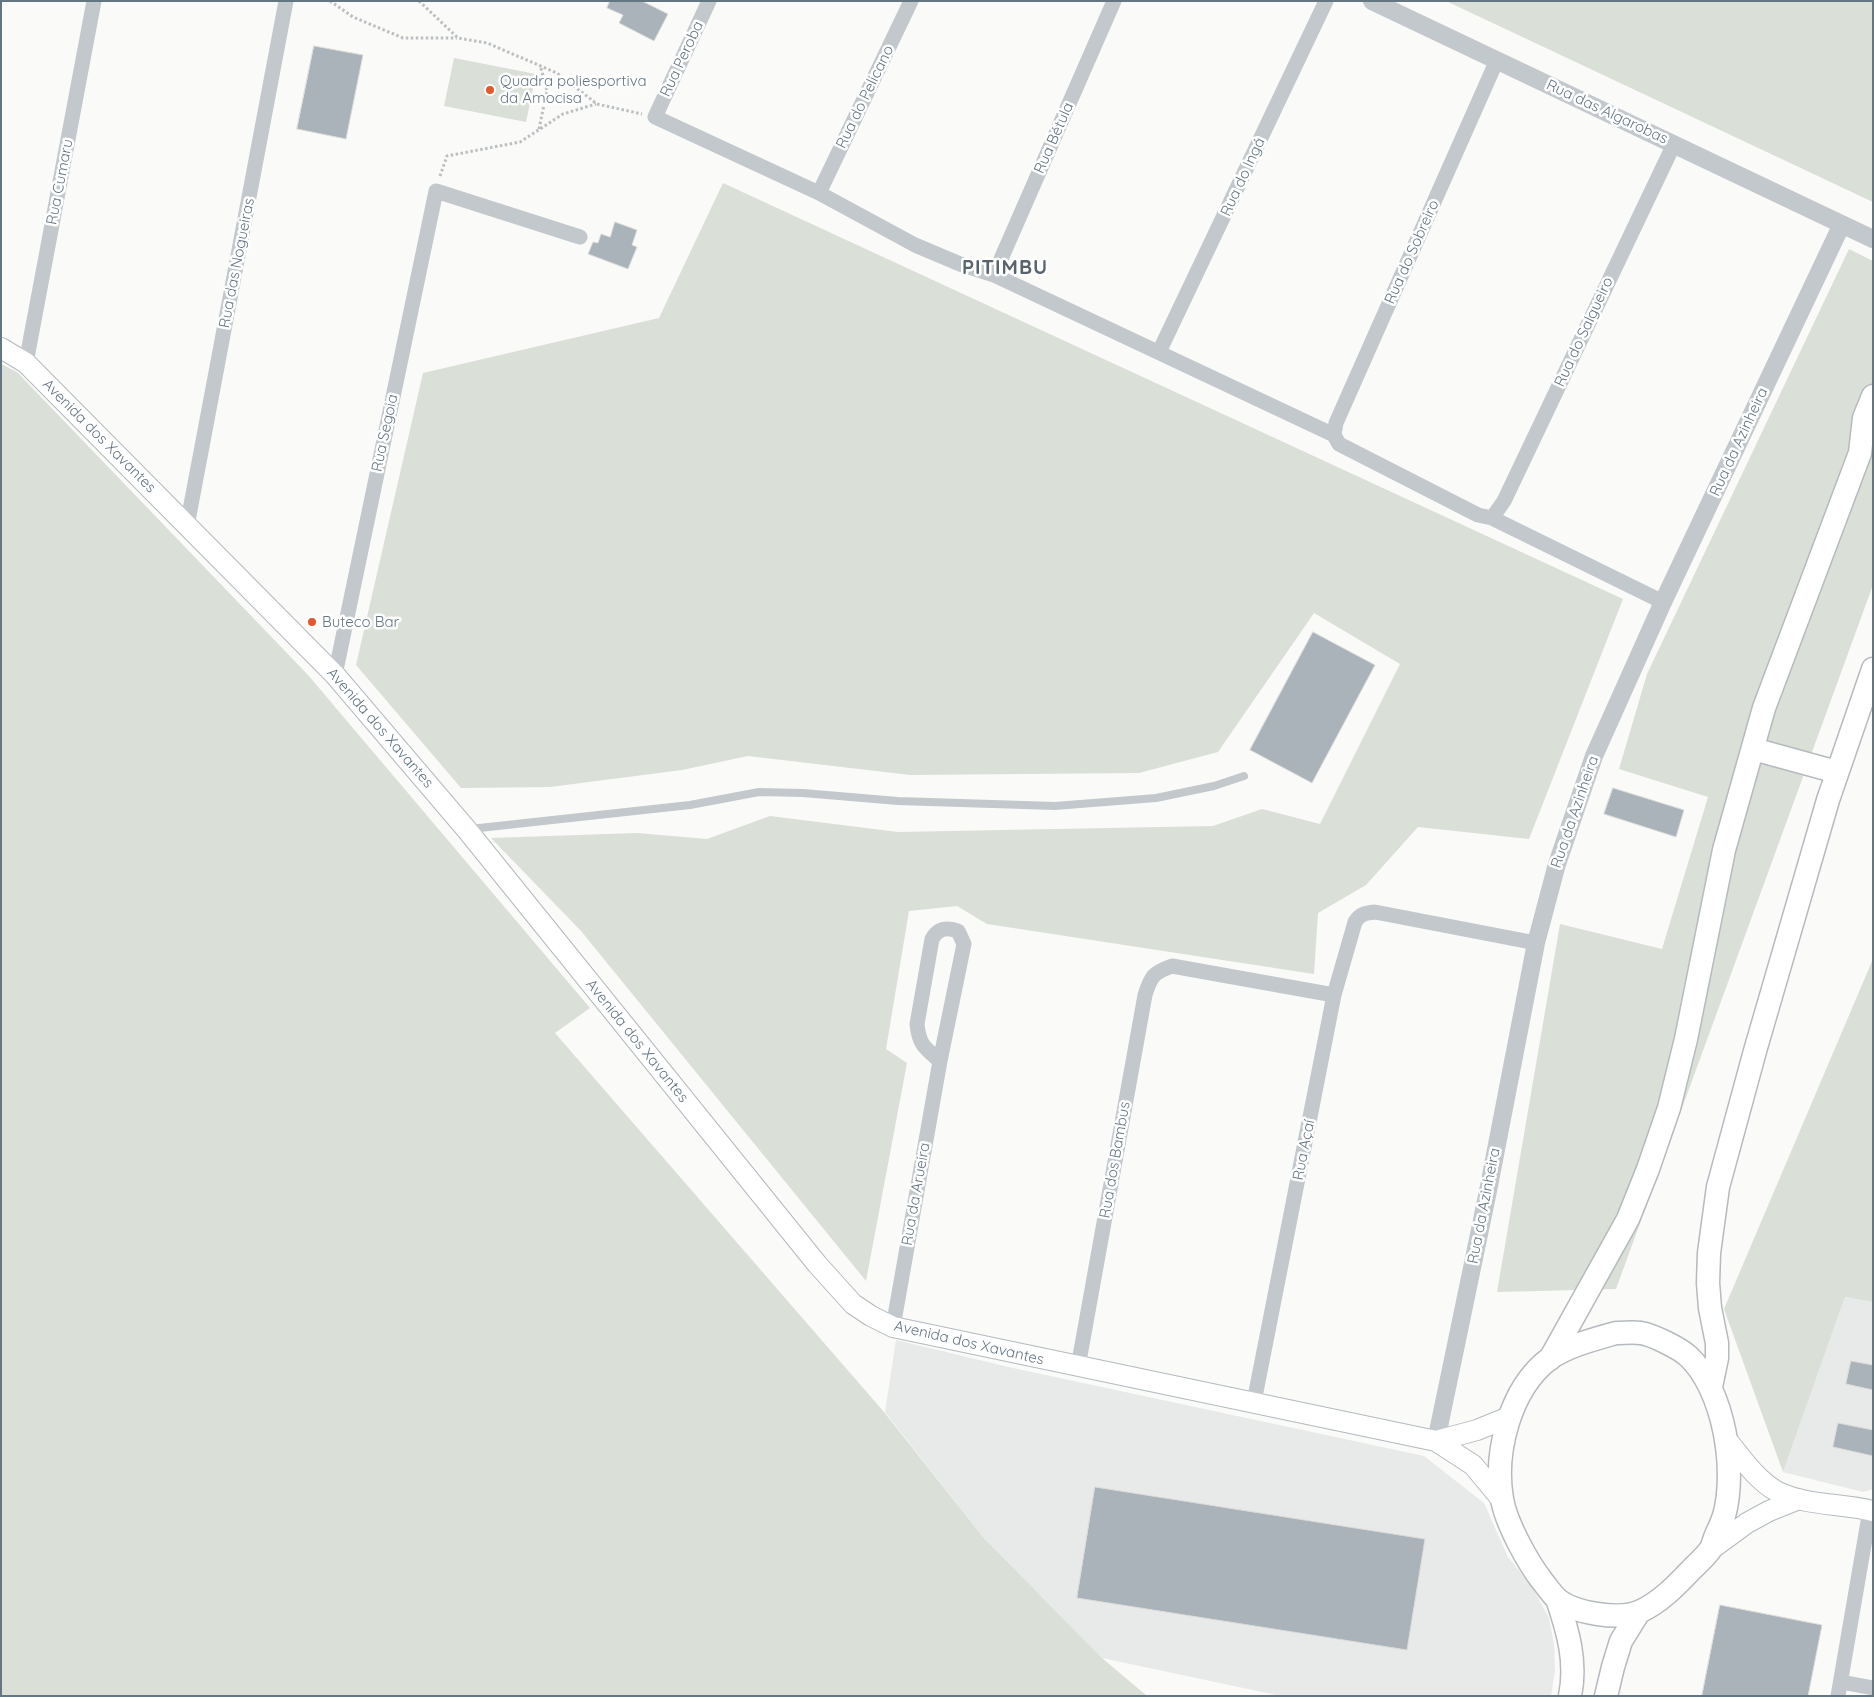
<!DOCTYPE html>
<meta charset="utf-8">
<style>
body{margin:0}
#map{position:relative;width:1874px;height:1697px;overflow:hidden;background:#fafaf8;font-family:Quicksand,sans-serif}
canvas{display:block}
.frame{position:absolute;inset:0;border:2px solid #657683;pointer-events:none}
</style>
<div id="map">
<canvas width="1874" height="1697"></canvas>
<div class="frame"></div>
</div>
<script>
const g = document.querySelector('canvas').getContext('2d');
g.lineJoin = 'round';
function fillPath(path, color) {
  g.fillStyle = color;
  g.fill(path, 'evenodd');
}
function trace(path, color, width, dash) {
  g.strokeStyle = color;
  g.lineWidth = width;
  g.lineCap = dash ? 'butt' : 'round';
  g.setLineDash(dash || []);
  g.stroke(path);
}
function label(font, color, halo, rows, align = 'center') {
  g.font = font + ' Quicksand,sans-serif';
  g.lineWidth = 5;
  g.setLineDash([]);
  g.textBaseline = 'middle';
  g.strokeStyle = halo;
  g.fillStyle = color;
  for (const [text, x, y, turn = 0] of rows) {
    g.save();
    g.translate(x, y);
    g.rotate((+turn || 0) * Math.PI / 180);
    g.textAlign = isNaN(turn) ? turn : align;
    if (halo) g.strokeText(text, 0, 0);
    g.fillText(text, 0, 0);
    g.restore();
  }
}
fillPath(new Path2D(`
 M1845 1297 1873 1302V1489L1863 1492 1783 1472Z
 M896 1340 1013 1368 1424 1456 1484 1503 1508 1557 1532 1587 1549 1618 1554 1644 1555 1670 1551 1696H1281L1102 1658 983 1537 885 1412Z`), '#e8e9e9');
fillPath(new Path2D(`
 M1446 1H1873V202Z
 M454 58 536 74 526 122 444 106Z
 M723 183 1623 599 1529 839 1418 827 1366 885 1318 913 1314 974 987 924 957 906 909 911 886 1049 907 1063 866 1281 581 931 491 838 637 833 707 839 770 816 898 832 1213 826 1262 809 1320 824 1400 664 1314 613 1218 752 1139 773 910 775 748 756 682 770 550 787 461 788 356 665 423 373 659 318Z
 M1849 249 1873 261V585L1616 1289 1497 1292 1560 924 1662 949 1708 797 1619 769 1647 674Z
 M1 364 17 372 308 675 590 1008 555 1033 884 1412 983 1537 1102 1658 1147 1696H1Z
 M1873 959V1302L1845 1297 1783 1472 1724 1309Z`), '#dadfd7');
const building = new Path2D(`
 M610 1H642L668 14 654 41 619 23 623 15 607 8Z
 M314 46 363 55 346 139 297 129Z
 M615 222 637 230 632 245 637 247 628 269 588 254 593 242 598 243 601 234 610 237Z
 M1313 632 1375 665 1312 783 1250 750Z
 M1613 788 1684 810 1676 837 1604 814Z
 M1851 1361 1873 1365V1390L1846 1384Z
 M1838 1423 1873 1430V1456L1833 1447Z
 M1095 1487 1425 1539 1407 1650 1077 1598Z
 M1720 1605 1822 1625 1808 1696H1702Z`);
fillPath(building, '#aab3b9');
trace(building, '#dcdcda', 1);
const secondary = new Path2D(`
 M1 348 26 363 335 675 467 830 817 1264 853 1304 871 1316 893 1327 1436 1441 1473 1465 1502 1500
 M1727 1440C1742 1458 1757 1481 1778 1492 1807 1506 1842 1503 1873 1511
 M1436 1441 1477 1430 1509 1417
 M1710 1550 1747 1523 1769 1511 1799 1499`);
const primary = new Path2D(`
 M1753 749 1837 772
 M1616 1333C1624 1333 1633 1332 1641 1333 1653 1335 1679 1348 1688 1356 1724 1389 1737 1470 1724 1516 1722 1522 1719 1529 1716 1535 1714 1539 1713 1546 1710 1550 1705 1557 1697 1564 1691 1570 1676 1586 1660 1602 1641 1611 1620 1621 1572 1613 1556 1598 1551 1593 1547 1587 1543 1582 1528 1563 1506 1523 1502 1499 1494 1452 1510 1389 1549 1359 1567 1346 1595 1339 1616 1333Z
 M1550 1359 1628 1219 1648 1169 1669 1108 1686 1039 1724 850 1764 708 1860 453 1864 418 1873 396
 M1711 1387 1717 1358V1343L1710 1308 1708 1283 1709 1253 1718 1187 1755 1051 1828 800 1873 669
 M1557 1599C1568 1631 1577 1662 1570 1696
 M1606 1696 1613 1667 1621 1641 1639 1612`);
trace(secondary, '#b3babf', 22);
trace(primary, '#b5babe', 25);
trace(new Path2D(`
 M330 1 353 17 403 38H457
 M419 1 458 38 487 43 557 73 597 104 642 114
 M539 129 547 90 540 65
 M440 176 447 156 520 142 563 114 596 104`), '#bbbfc2', 3, [2.5, 2.5]);
trace(new Path2D(`
 M470 829 690 805 759 792 803 793 898 801 1055 806 1156 798 1214 786 1244 776`), '#c3c8cc', 8);
trace(new Path2D(`
 M709 1 655 117 819 193 915 245 960 264 994 275 1334 435
 M1497 60 1336 423 1334 435 1339 444 1478 515 1492 518 1663 602
 M819 193 911 1
 M994 275 1114 1
 M1159 352 1326 1
 M26 363 94 1
 M1492 518 1504 501 1674 144
 M187 526 286 1
 M335 675 436 191 580 237
 M893 1327 940 1061 964 944 958 931C946 927 938 928 932 939L917 1024C919 1045 925 1048 940 1061
 M1078 1367 1145 995C1151 976 1153 973 1172 966L1334 995
 M1254 1402 1334 995 1355 922C1360 914 1365 913 1375 912L1536 943
 M1841 1682 1873 1688
 M1838 1696 1870 1510`), '#c3c8cc', 15);
trace(new Path2D(`
 M1372 1 1873 239
 M1436 1441 1488 1191 1536 943 1557 864 1594 756 1663 602 1841 226`), '#c3c8cc', 18);
trace(secondary, '#fff', 20);
trace(primary, '#fff', 22);
for (const [x, y, r, color] of [
 [490,90,5,"#e4572e"],
 [312,622,5,"#e4572e"]
]) {
  const dot = new Path2D();
  dot.arc(x, y, r, 0, 2 * Math.PI);
  g.fillStyle = color;
  g.fill(dot);
  trace(dot, '#fff', 2);
}
label('15px', '#657683', '#fff', [
 ["Rua Peroba",682,59,-65],
 ["Rua do Pelicano",865,97,-64],
 ["Rua das Algarobas",1607,112,25],
 ["Rua Bétula",1054,138,-66],
 ["Rua do Ingá",1243,177,-65],
 ["Rua Cumaru",60,182,-79],
 ["Rua do Sobreiro",1412,252,-66],
 ["Rua das Nogueiras",237,263,-79],
 ["Rua do Salgueiro",1584,332,-65],
 ["Rua Segoia",385,433,-78],
 ["Avenida dos Xavantes",99,436,45],
 ["Rua da Azinheira",1739,442,-65],
 ["Avenida dos Xavantes",380,728,49],
 ["Rua da Azinheira",1575,812,-71],
 ["Avenida dos Xavantes",637,1041,51],
 ["Rua Açaí",1304,1150,-79],
 ["Rua dos Bambus",1115,1160,-80],
 ["Rua da Arueira",916,1194,-80],
 ["Rua da Azinheira",1484,1206,-79],
 ["Avenida dos Xavantes",969,1343,13]
]);
label('15px', '#657683', '#fff', [
 ["Quadra poliesportiva",500,81],
 ["da Amocisa",500,98],
 ["Buteco Bar",322,622]
], 'left');
g.letterSpacing = '1px';
label('bold 20px', '#57646e', '#fff', [
 ["PITIMBU",1005,268]
]);
g.letterSpacing = '0px';
</script>
